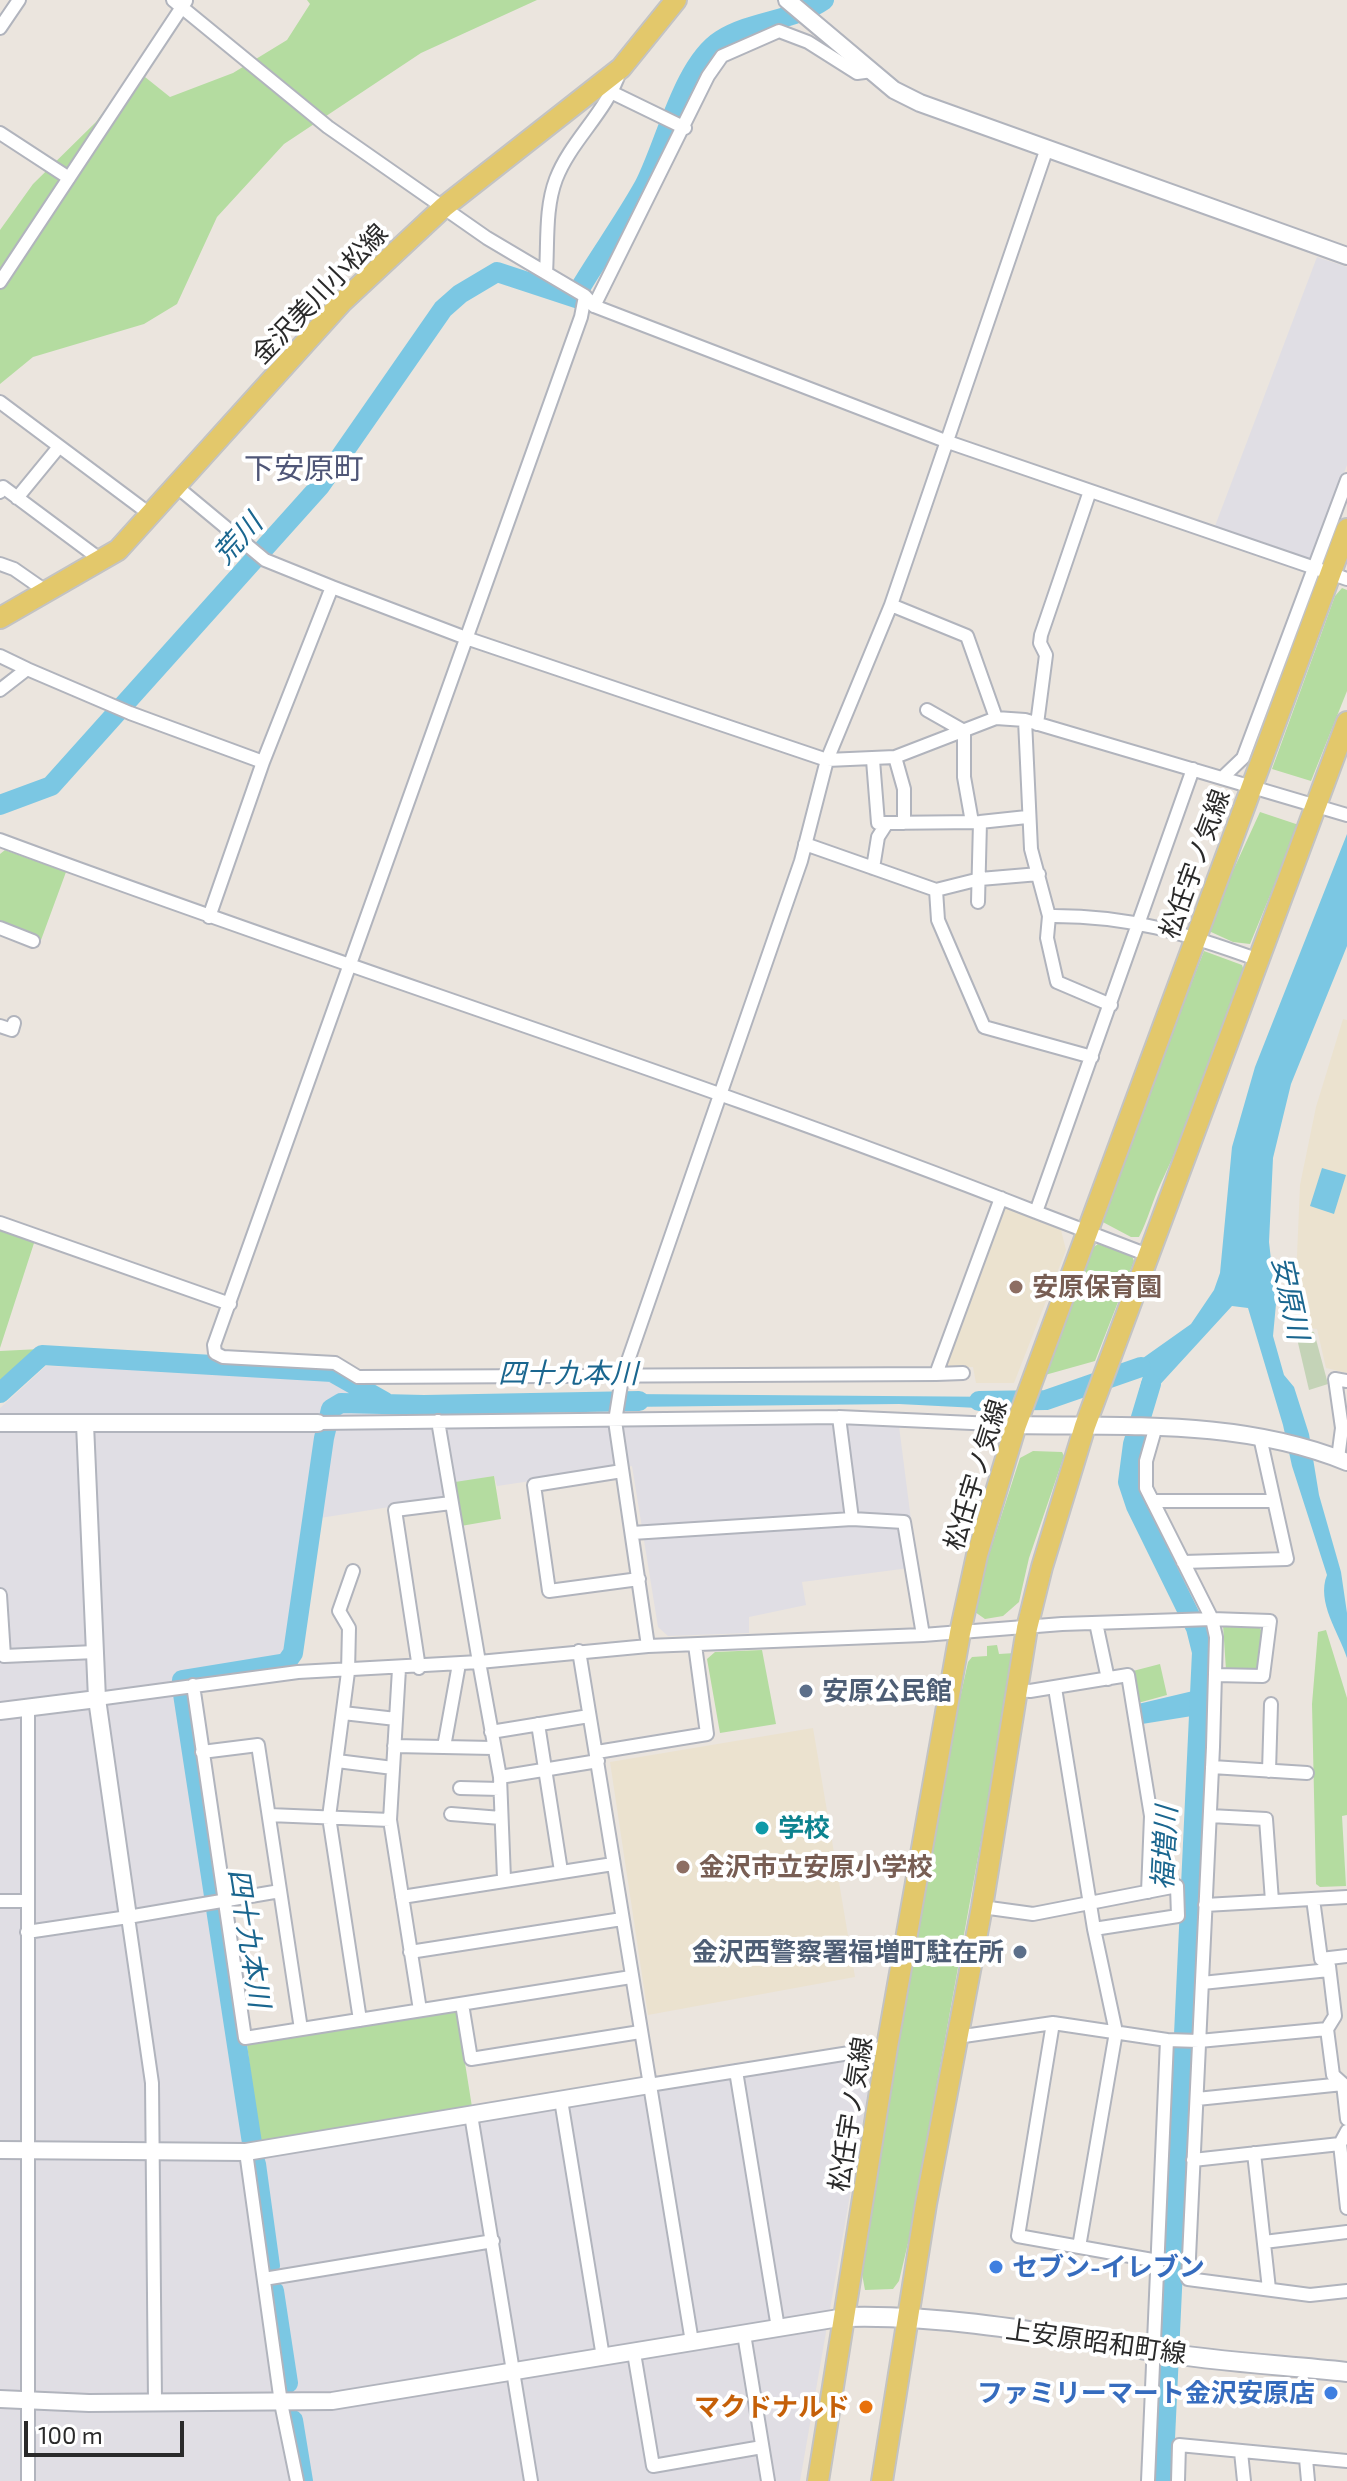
<!DOCTYPE html>
<meta charset="utf-8">
<style>
body{margin:0}
#map{position:relative;width:1347px;height:2481px;overflow:hidden;background:#ebe5de;font-family:"Exo 2",sans-serif}
canvas{display:block}
.scale{position:absolute;left:24px;top:2421px;width:160px;height:36px;box-sizing:border-box;border:4px solid #2a2a2a;border-top:0;padding-left:10px;font-size:24px;line-height:28px;white-space:nowrap;color:#2a2a2a;-webkit-text-stroke:6px #fff;paint-order:stroke}
</style>
<div id="map">
<canvas width="1347" height="2481"></canvas>
<div class="scale">100 m</div>
</div>
<script>
const g = document.querySelector('canvas').getContext('2d');
g.lineJoin = 'round';
function fillPath(path, color) {
  g.fillStyle = color;
  g.fill(path, 'evenodd');
}
function trace(path, color, width, dash) {
  g.strokeStyle = color;
  g.lineWidth = width;
  g.lineCap = dash ? 'butt' : 'round';
  g.setLineDash(dash || []);
  g.stroke(path);
}
function label(font, color, halo, rows, align = 'center') {
  g.font = font + ' "Exo 2","Noto Sans JP",sans-serif';
  g.lineWidth = 8;
  g.setLineDash([]);
  g.textBaseline = 'middle';
  g.strokeStyle = halo;
  g.fillStyle = color;
  for (const [text, x, y, turn = 0] of rows) {
    g.save();
    g.translate(x, y);
    g.rotate((+turn || 0) * Math.PI / 180);
    g.textAlign = isNaN(turn) ? turn : align;
    if (halo) g.strokeText(text, 0, 0);
    g.fillText(text, 0, 0);
    g.restore();
  }
}
fillPath(new Path2D(`
 M1317 257 1347 267V465L1312 559 1215 526Z
 M46 1366 330 1376 425 1427 858 1422 899 1426 917 1567 802 1582 806 1605 749 1617V1633L668 1636 658 1627 632 1466 497 1486 494 1476 447 1485 446 1498 320 1518 295 1660 284 1666 195 1681 257 2155 864 2056 873 2063 800 2481H0V1408Z`), '#e0dee4');
fillPath(new Path2D(`
 M1343 1019 1347 1020V1373L1326 1368 1317 1329 1294 1326 1300 1185 1316 1107Z
 M1007 1207 1060 1226 1066 1250 1014 1383H976L973 1367H946L1000 1210Z
 M813 1728 855 1977 648 2015 610 1762Z`), '#ebe2cf');
fillPath(new Path2D(`
 M307 0H537L421 53 284 144 217 217 177 304 144 324 33 357 0 384V230L33 184 96 122 135 69 170 97 233 73 287 40 310 4Z
 M1342 588 1347 590V691L1311 781 1272 769 1335 596Z
 M1260 812 1299 825 1250 944 1233 942 1211 932V928L1220 899Z
 M5 850 66 872 41 940 0 926V854Z
 M1204 951 1242 965 1244 971C1218 1043 1193 1116 1160 1185 1152 1202 1148 1220 1139 1237H1131L1099 1220Z
 M0 1227 35 1240 0 1348Z
 M1098 1244 1132 1256 1134 1261 1095 1361 1045 1375 1091 1249Z
 M40 1349 0 1386V1351Z
 M1033 1451 1062 1452 1064 1456 1029 1558 1019 1602 1003 1616 985 1619 975 1612 980 1582 1020 1458Z
 M494 1476 501 1519 461 1526 455 1482Z
 M1223 1625H1257L1262 1631 1258 1667 1255 1671 1226 1670Z
 M1326 1630 1347 1698V1815L1342 1816 1346 1886 1320 1887 1316 1884 1312 1704 1318 1632Z
 M997 1645 999 1654 1015 1653 934 2100 928 2159 899 2281 893 2289 865 2290 860 2263 948 1753 968 1662 972 1657 987 1656V1646Z
 M762 1650 776 1724 720 1733 707 1659 715 1652Z
 M1160 1664 1167 1695 1138 1703 1133 1671Z
 M454 2011 457 2013 472 2107 259 2142 247 2044Z`), '#b4dca0');
fillPath(new Path2D(`
 M1295 1330 1314 1332 1328 1384 1309 1390Z`), '#c4d3b7');
fillPath(new Path2D(`
 M1347 834V946L1291 1084 1273 1158 1269 1242 1276 1304 1273 1336 1284 1375 1294 1387 1309 1434 1319 1495 1341 1572 1347 1613V1658C1339 1633 1316 1602 1327 1575L1292 1466 1283 1425 1248 1308 1232 1306 1144 1402 1146 1409 1134 1411 1143 1376 1138 1373 1123 1380 1119 1375 1191 1324 1214 1290 1220 1273 1232 1147 1255 1067Z
 M1322 1168 1346 1175 1334 1214 1310 1206Z
 M629 1394 1010 1397 997 1409 899 1404 624 1407Z
 M1193 1691 1192 1716 1142 1724 1138 1704Z`), '#7bc7e3');
trace(new Path2D(`
 M582 285C602 252 625 220 644 186 665 146 683 64 721 40 753 20 794 21 824 0
 M0 805 51 786 320 486 443 309 460 294 497 272 576 298
 M1151 1384 1133 1444 1128 1482 1136 1506 1196 1628 1202 1652 1163 2481
 M0 1393 42 1355 332 1372 385 1402
 M979 1401 1046 1400 1141 1367
 M182 1680 286 1663 293 1653 324 1438 331 1409 341 1403 424 1405 639 1401
 M183 1694 252 2143
 M256 2164 270 2266
 M274 2291 288 2383
 M293 2420 303 2481`), '#7bc7e3', 20);
const minor = new Path2D(`
 M173 0 328 127 487 238 546 273
 M0 28 19 0
 M620 71C607 112 571 140 556 179 545 208 548 242 546 273L585 296 581 317 214 1345 215 1353 223 1357 335 1363 358 1377 936 1374 1001 1198
 M613 93 685 128
 M0 133 69 178
 M1047 148 891 605 967 636 996 718 1025 720 1347 815
 M0 282 186 1
 M585 296 594 306 948 442 1347 579
 M594 306 708 76 722 56 779 31 808 42 857 73 872 71
 M0 402 151 515
 M176 486 265 560 332 587
 M0 492 3 487 101 560
 M17 498 58 448
 M0 564 14 569 47 592
 M891 605 827 760 801 861 622 1378 615 1421 648 1646 923 1635
 M0 656 27 669 0 690
 M27 669 130 713 263 762
 M927 710 964 731V777L972 822
 M1025 720 1031 849 1049 916C1129 915 1184 933 1259 960
 M1037 724 1046 655 1040 643 1041 635 1090 491
 M895 757 904 789V823
 M873 760 878 823 980 822 1027 817
 M1222 778 1243 758 1347 480
 M0 840C344 968 695 1078 1036 1212
 M805 844 936 890 938 920 984 1027 1092 1057
 M873 868 878 837 887 823
 M936 890 980 879 1039 874
 M978 902 980 822
 M1049 916 1047 938 1057 982 1111 1005
 M209 917 263 762 332 587 466 638 827 760 895 757 996 718
 M0 928 33 941
 M0 1026 12 1030 14 1023
 M0 1223 230 1304
 M1148 1255 1036 1212 1193 769
 M936 1374 963 1373
 M839 1417 852 1519 904 1522 923 1635 1062 1624 1212 1619 1216 1637 1213 1747 1188 2279 1310 2295 1347 2291
 M318 1423 839 1417 1016 1425
 M1156 1426 1146 1461V1488L1212 1619 1270 1621 1263 1676 1215 1675
 M1338 1458 1342 1428 1335 1379 1347 1381
 M622 1471 534 1485 549 1591 639 1579
 M1153 1501H1274
 M632 1533 852 1519
 M1183 1562 1287 1559 1260 1437
 M353 1571 339 1611 349 1628 348 1672 329 1817 360 2020
 M0 1595 4 1656 95 1652
 M1096 1623 1108 1679
 M579 1651 692 2342
 M419 1668 395 1510 451 1503
 M193 1685 245 2038 631 1977
 M1055 1688 1094 1929 1116 2032 1079 2247
 M1017 1690 1030 1691 1128 1675 1151 1816 1148 1892
 M97 1699 298 1672 479 1662 438 1421
 M28 1706V2481
 M343 1713 396 1719
 M538 1724 561 1871
 M491 1732 589 1716
 M394 1746 493 1748
 M444 1747 459 1664
 M202 1752 258 1745 301 2029
 M597 1752 707 1734 695 1645
 M337 1761 393 1768
 M1212 1767 1307 1773
 M1269 1771 1271 1704
 M500 1777 598 1761
 M460 1788 500 1789
 M451 1814 501 1818
 M269 1815 390 1820 420 2010
 M1210 1816 1266 1819 1272 1901
 M390 1820 399 1669
 M504 1879 500 1777 479 1662 648 1646
 M402 1897 613 1864
 M1313 1899 1321 1959 1329 1966 1335 2016 1327 2029 1333 2075 1343 2084 1347 2119
 M0 1901H27
 M1205 1905 1347 1897
 M982 1907 1033 1914 1177 1886 1178 1916 1094 1929
 M27 1932 128 1917
 M410 1952 622 1919
 M1321 1959 1347 1956
 M1202 1983 1329 1970
 M462 2004 471 2059 640 2032
 M1053 2023 1018 2236 1158 2261
 M957 2037 1053 2023 1167 2040 1148 2481
 M1167 2040 1199 2041 1327 2029
 M736 2071 778 2328
 M649 2085 887 2047
 M1197 2099 1343 2084
 M561 2100 603 2357
 M471 2115 531 2481
 M1347 2131 1340 2144 1347 2208
 M246 2152 281 2403 297 2481
 M1254 2153 1269 2289
 M1193 2160 1340 2144
 M1264 2242 1347 2232
 M264 2279 493 2241
 M744 2334 768 2481
 M634 2353 653 2466 762 2447
 M155 2402 152 2083 128 1917 280 1891
 M1241 2452 1244 2481
 M1306 2459 1308 2481
 M1178 2481 1179 2445 1347 2461`);
const tertiary = new Path2D(`
 M787 0 894 90 920 103 1347 256
 M0 1423H318
 M85 1424 97 1699 128 1917
 M1016 1425C1128 1427 1241 1419 1347 1462
 M0 1711 97 1699
 M0 2150 246 2152 649 2085
 M0 2399 89 2403 332 2401 845 2317`);
const secondary = new Path2D(`
 M845 2317C948 2314 1052 2335 1153 2351 1217 2362 1283 2365 1347 2372`);
const primary = new Path2D(`
 M0 618 118 550 342 302 444 207 621 68 676 0
 M818 2481 887 2047 960 1633 977 1555 1016 1425 1347 529
 M882 2481 926 2204 982 1907 1027 1628 1042 1567 1085 1426 1347 722`);
trace(minor, '#b1b4bd', 16);
trace(tertiary, '#b1b4bd', 20);
trace(secondary, '#b1b4bd', 22);
trace(primary, '#c3c3c3', 24);
trace(minor, '#fff', 12);
trace(tertiary, '#fff', 16);
trace(secondary, '#fff', 18);
trace(primary, '#e3c86b', 20);
for (const [x, y, r, color] of [
 [1016,1287,8,"#8d6e63"],
 [806,1691,8,"#5c6f8a"],
 [762,1828,8,"#0f9aa8"],
 [683,1867,8,"#8d6e63"],
 [1020,1952,8,"#5c6f8a"],
 [996,2267,8,"#3f7fe0"],
 [1331,2393,8,"#3f7fe0"],
 [866,2407,8,"#e8710a"]
]) {
  const dot = new Path2D();
  dot.arc(x, y, r, 0, 2 * Math.PI);
  g.fillStyle = color;
  g.fill(dot);
  trace(dot, '#fff', 3);
}
label('26px', '#2a2a2a', '#fff', [
 ["金沢美川小松線",320,294,-46],
 ["松任宇ノ気線",1195,864,-70],
 ["松任宇ノ気線",976,1475,-73],
 ["松任宇ノ気線",851,2114,-81],
 ["上安原昭和町線",1096,2342,8]
]);
label('bold 26px', '#785e54', '#fff', [
 ["安原保育園",1032,1287],
 ["金沢市立安原小学校",699,1867]
], 'left');
label('bold 26px', '#4e5e75', '#fff', [
 ["安原公民館",822,1691],
 ["金沢西警察署福増町駐在所",1004,1952,"right"]
], 'left');
label('bold 26px', '#0d838f', '#fff', [
 ["学校",778,1828]
], 'left');
label('bold 26px', '#366cbe', '#fff', [
 ["セブン-イレブン",1012,2267],
 ["ファミリーマート金沢安原店",1315,2393,"right"]
], 'left');
label('bold 26px', '#c56008', '#fff', [
 ["マクドナルド",850,2407]
], 'right');
label('italic 28px', '#1a668f', '#fff', [
 ["荒川",238,539,-48],
 ["安原川",1290,1298,78],
 ["四十九本川",568,1374],
 ["福増川",1165,1848,-87],
 ["四十九本川",249,1938,81]
]);
label('30px', '#4f5677', '#fff', [
 ["下安原町",304,469]
]);
</script>
